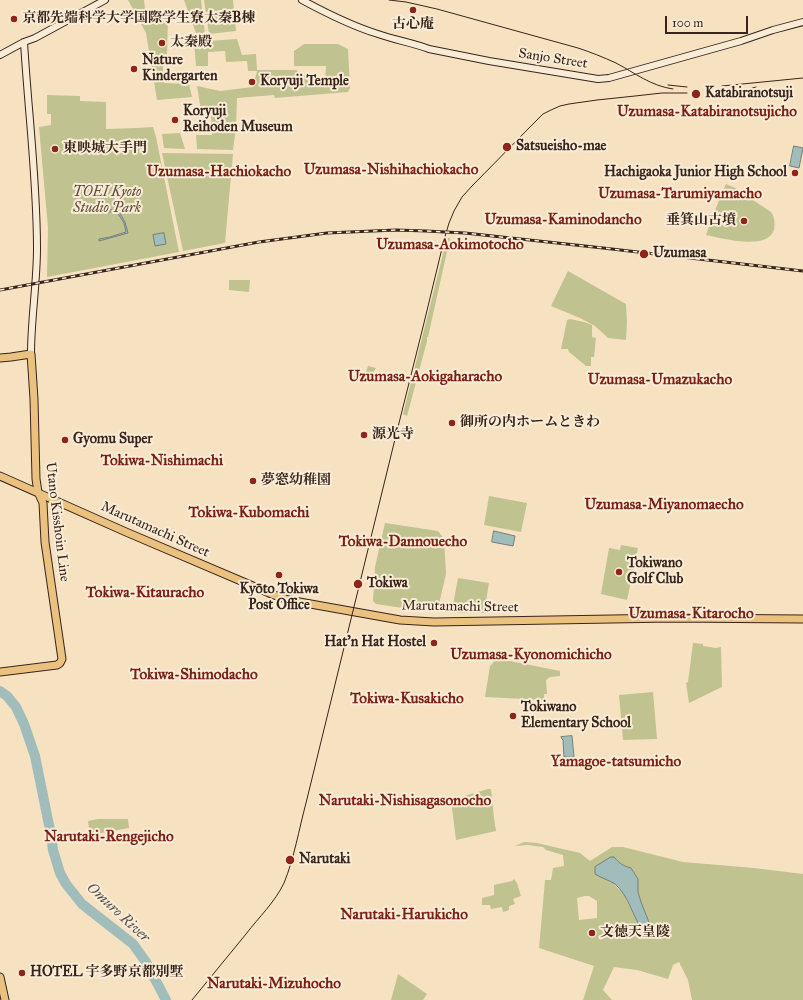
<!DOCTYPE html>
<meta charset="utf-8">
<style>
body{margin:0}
#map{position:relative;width:803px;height:1000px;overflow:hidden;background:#f6e2c1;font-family:"IM FELL Great Primer",serif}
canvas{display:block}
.scale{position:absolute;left:665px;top:16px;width:83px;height:18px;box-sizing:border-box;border:2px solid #38241b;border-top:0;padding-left:5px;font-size:12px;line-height:14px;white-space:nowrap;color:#38241b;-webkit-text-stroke:3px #f9ecd7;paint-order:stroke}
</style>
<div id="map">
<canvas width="803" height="1000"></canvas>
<div class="scale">100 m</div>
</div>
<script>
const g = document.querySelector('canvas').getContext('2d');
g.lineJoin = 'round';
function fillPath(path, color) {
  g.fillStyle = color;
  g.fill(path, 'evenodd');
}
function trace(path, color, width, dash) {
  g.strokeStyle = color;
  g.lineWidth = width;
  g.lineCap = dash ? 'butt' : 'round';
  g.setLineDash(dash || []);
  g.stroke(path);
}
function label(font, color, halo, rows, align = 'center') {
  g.font = font + ' "IM FELL Great Primer","Noto Serif JP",serif';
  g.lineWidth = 4;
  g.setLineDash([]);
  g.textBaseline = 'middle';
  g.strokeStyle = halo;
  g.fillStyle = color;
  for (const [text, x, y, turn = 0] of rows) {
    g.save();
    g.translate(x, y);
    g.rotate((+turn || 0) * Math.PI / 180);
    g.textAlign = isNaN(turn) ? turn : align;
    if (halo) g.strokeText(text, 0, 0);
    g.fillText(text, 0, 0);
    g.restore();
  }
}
fillPath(new Path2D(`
 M128 0H144L146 18H168L167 54 162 55 164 83 189 84 192 97 157 100 146 33Z
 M184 0H201L205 34 196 33Z
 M204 0H233L236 31 209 34Z
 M237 39 242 55 256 54 257 70H297L298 75H306L308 81 325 80 326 66H294V51L304 44H338L348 49 350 88 348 92 275 98 274 95 237 98 236 128 233 150 197 149 196 135H212L211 114 201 111 197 86 220 91 253 87 257 71H248L247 61 226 62 225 51 208 52V66H196L194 42Z
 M47 95 80 96V101L106 102V129L137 128 153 127 156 137 179 252 47 277 48 228 39 127 51 125V114H47Z
 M180 133 185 149 164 148 162 134Z
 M162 153 233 154 225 243 183 251Z
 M726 184 735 188 771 212C775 218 775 224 774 230 767 251 721 238 706 235L713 215Z
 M447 238H450L428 337H427V341L407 416 403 414Z
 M568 271 626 304 627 322 626 340 608 338 595 326 580 318 551 306Z
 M229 280H250L249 292 229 290Z
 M570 319 584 322 592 325V337L596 338 594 357H591V366H586L569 352 568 349H561L567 320Z
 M368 366 376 368 369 380 364 379Z
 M489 496 527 503 521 532 484 525Z
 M385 523 438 531 444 539 446 574 438 608 434 611 409 609 376 604 373 601 375 567Z
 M621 545 638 548 627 600 601 594 609 548 620 550Z
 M458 578 489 583 484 613H457L458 604 453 605Z
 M693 643 703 644V646L716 648 721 647 722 687 689 703 686 683 688 682Z
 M495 658 560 671V676L550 677 546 680 547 694H544V700L485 697 490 666 493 663Z
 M653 692 657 739 623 740 619 695Z
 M488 789H491L494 818 496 831 456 840 451 800Z
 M98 819H128L129 828 90 835 88 821Z
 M524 842 537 843 580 853 590 861 612 847H623L683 862 754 868 803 874V1000H692L688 980 679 962 673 965 668 979 637 970 614 967 603 990 612 1000H583L594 966 539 948 545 880H551L553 868 564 866 563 855 546 850 543 847 528 845 515 846ZM614 857C619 863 623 866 631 868L638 879V892L641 902 652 930 636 919 623 893 614 884ZM585 896H589L597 901V918L579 920 577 898Z
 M514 879 517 883 521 896 513 899 515 904 509 906V910L503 912 502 907 491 909 490 905H482V898L494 895V885L512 881Z
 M398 974 427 994 423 1000H391Z`), '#c0c290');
const water = new Path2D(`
 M794 146 803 148 799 168 790 166Z
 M101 210H118L125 222 128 233 99 241V239L110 237 126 232 124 223 117 212H101Z
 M164 233 166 244 155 246 153 235Z
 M494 531 515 536 513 546 492 542Z
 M572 736 574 757H564L563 740 562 739 561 737Z
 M611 857H614C619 863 623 866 631 868L638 879V892L641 902 652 930 641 928C632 914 628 895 615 884 609 880 601 878 595 874V867Z`);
fillPath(water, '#a0bcbb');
trace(water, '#767f7b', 1);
trace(new Path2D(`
 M0 691 7 696 16 707 24 724 35 756 51 835 53 850 60 873 66 884 82 904 133 944 146 962 166 1000`), '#a0bcbb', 10);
const secondary = new Path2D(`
 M302 0C326 13 352 26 378 34 395 40 413 43 429 49L489 61 598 79 609 78 741 41 773 30 803 22
 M24 42C28 110 37 179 37 248 37 283 31 319 31 354
 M0 55 24 42 35 38 105 0`);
const primary = new Path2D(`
 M0 358 11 357 31 354 34 399 36 479 38 492 43 503 45 542 62 659 60 663 57 665 0 672
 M0 476 126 532 274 595 289 600 305 603 400 620 434 622 671 618 803 619
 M0 977 5 1000`);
trace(secondary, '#38241b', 8);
trace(primary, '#38241b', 9);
trace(secondary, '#f9ecd7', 6);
trace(primary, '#ebc180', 7);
trace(new Path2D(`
 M389 0 406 2 437 9 578 48C590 52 603 57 616 63 635 73 651 86 673 89
 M668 85 687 87
 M722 86 803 78
 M723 95 740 92 756 87
 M192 1000C210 978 228 956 246 934 259 917 275 902 284 883 294 859 299 829 306 803L396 435 423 327 444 240 449 223 454 211 462 197 472 186 530 127 543 114 551 110 560 106 569 104 597 100 635 96 662 93H687`), '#38241b', 1);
const rail = new Path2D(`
 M0 290 259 242 327 233 396 230 426 231 465 233 603 248 803 271`);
trace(rail, '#38241b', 3);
trace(rail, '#f9ecd7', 1.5, [4.5]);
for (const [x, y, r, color] of [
 [413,10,4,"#8f2418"],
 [14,19,4,"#8f2418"],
 [162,43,4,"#8f2418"],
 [134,69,4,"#8f2418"],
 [252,82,4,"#8f2418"],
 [696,94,5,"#8f2418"],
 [175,120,4,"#8f2418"],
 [507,147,5,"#8f2418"],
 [55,149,4,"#8f2418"],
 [795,173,4,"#8f2418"],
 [744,221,4,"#8f2418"],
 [644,254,5,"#8f2418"],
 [452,423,4,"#8f2418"],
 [364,435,4,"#8f2418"],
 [65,440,4,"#8f2418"],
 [253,481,4,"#8f2418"],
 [619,572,4,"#8f2418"],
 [279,575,4,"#8f2418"],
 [358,584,5,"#8f2418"],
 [434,643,4,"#8f2418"],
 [513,716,4,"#8f2418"],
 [290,860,5,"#8f2418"],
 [592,933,4,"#8f2418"],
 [22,973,4,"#8f2418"]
]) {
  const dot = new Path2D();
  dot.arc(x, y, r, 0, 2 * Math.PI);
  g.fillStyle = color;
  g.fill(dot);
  trace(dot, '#f9ecd7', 1.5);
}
label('bold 14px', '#38241b', '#f9ecd7', [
 ["京都先端科学大学国際学生寮太秦B棟",22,19],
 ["古心庵",413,25,"center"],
 ["太秦殿",170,43],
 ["Nature",142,61],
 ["Kindergarten",142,77],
 ["Koryuji Temple",260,82],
 ["Katabiranotsuji",705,94],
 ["Koryuji",183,112],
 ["Reihoden Museum",183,128],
 ["Satsueisho-mae",516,147],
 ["東映城大手門",63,149],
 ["Hachigaoka Junior High School",787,173,"right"],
 ["垂箕山古墳",736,221,"right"],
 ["Uzumasa",653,254],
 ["御所の内ホームときわ",460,423],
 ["源光寺",372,435],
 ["Gyomu Super",73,440],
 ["夢窓幼稚園",261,481],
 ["Tokiwano",627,564],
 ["Golf Club",627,580],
 ["Tokiwa",367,584],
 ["Kyōto Tokiwa",279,590,"center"],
 ["Post Office",279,606,"center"],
 ["Hat'n Hat Hostel",426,643,"right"],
 ["Tokiwano",521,708],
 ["Elementary School",521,724],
 ["Narutaki",299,860],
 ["文徳天皇陵",600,933],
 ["HOTEL 宇多野京都別墅",30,973]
], 'left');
label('14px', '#38241b', '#f9ecd7', [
 ["Sanjo Street",553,59,9],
 ["Utano Kisshoin Line",57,522,83],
 ["Marutamachi Street",155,530,24],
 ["Marutamachi Street",460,607,1]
]);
label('italic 14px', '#5a4c38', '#f9ecd7', [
 ["TOEI Kyoto",107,193],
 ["Studio Park",107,209]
]);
label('bold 15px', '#7a1f14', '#f9ecd7', [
 ["Uzumasa-Katabiranotsujicho",707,112],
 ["Uzumasa-Nishihachiokacho",391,170],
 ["Uzumasa-Hachiokacho",219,172],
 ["Uzumasa-Tarumiyamacho",680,194],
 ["Uzumasa-Kaminodancho",563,220],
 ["Uzumasa-Aokimotocho",450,245],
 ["Uzumasa-Aokigaharacho",425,377],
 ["Uzumasa-Umazukacho",660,380],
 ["Tokiwa-Nishimachi",162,461],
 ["Uzumasa-Miyanomaecho",664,505],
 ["Tokiwa-Kubomachi",249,513],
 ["Tokiwa-Dannouecho",403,542],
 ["Tokiwa-Kitauracho",145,593],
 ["Uzumasa-Kitarocho",691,614],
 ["Uzumasa-Kyonomichicho",531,655],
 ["Tokiwa-Shimodacho",194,675],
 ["Tokiwa-Kusakicho",407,699],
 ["Yamagoe-tatsumicho",616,762],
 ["Narutaki-Nishisagasonocho",405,801],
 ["Narutaki-Rengejicho",109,837],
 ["Narutaki-Harukicho",404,915],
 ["Narutaki-Mizuhocho",274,984]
]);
label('italic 15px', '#57524b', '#f9ecd7', [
 ["Omuro River",118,913,43]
]);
</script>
